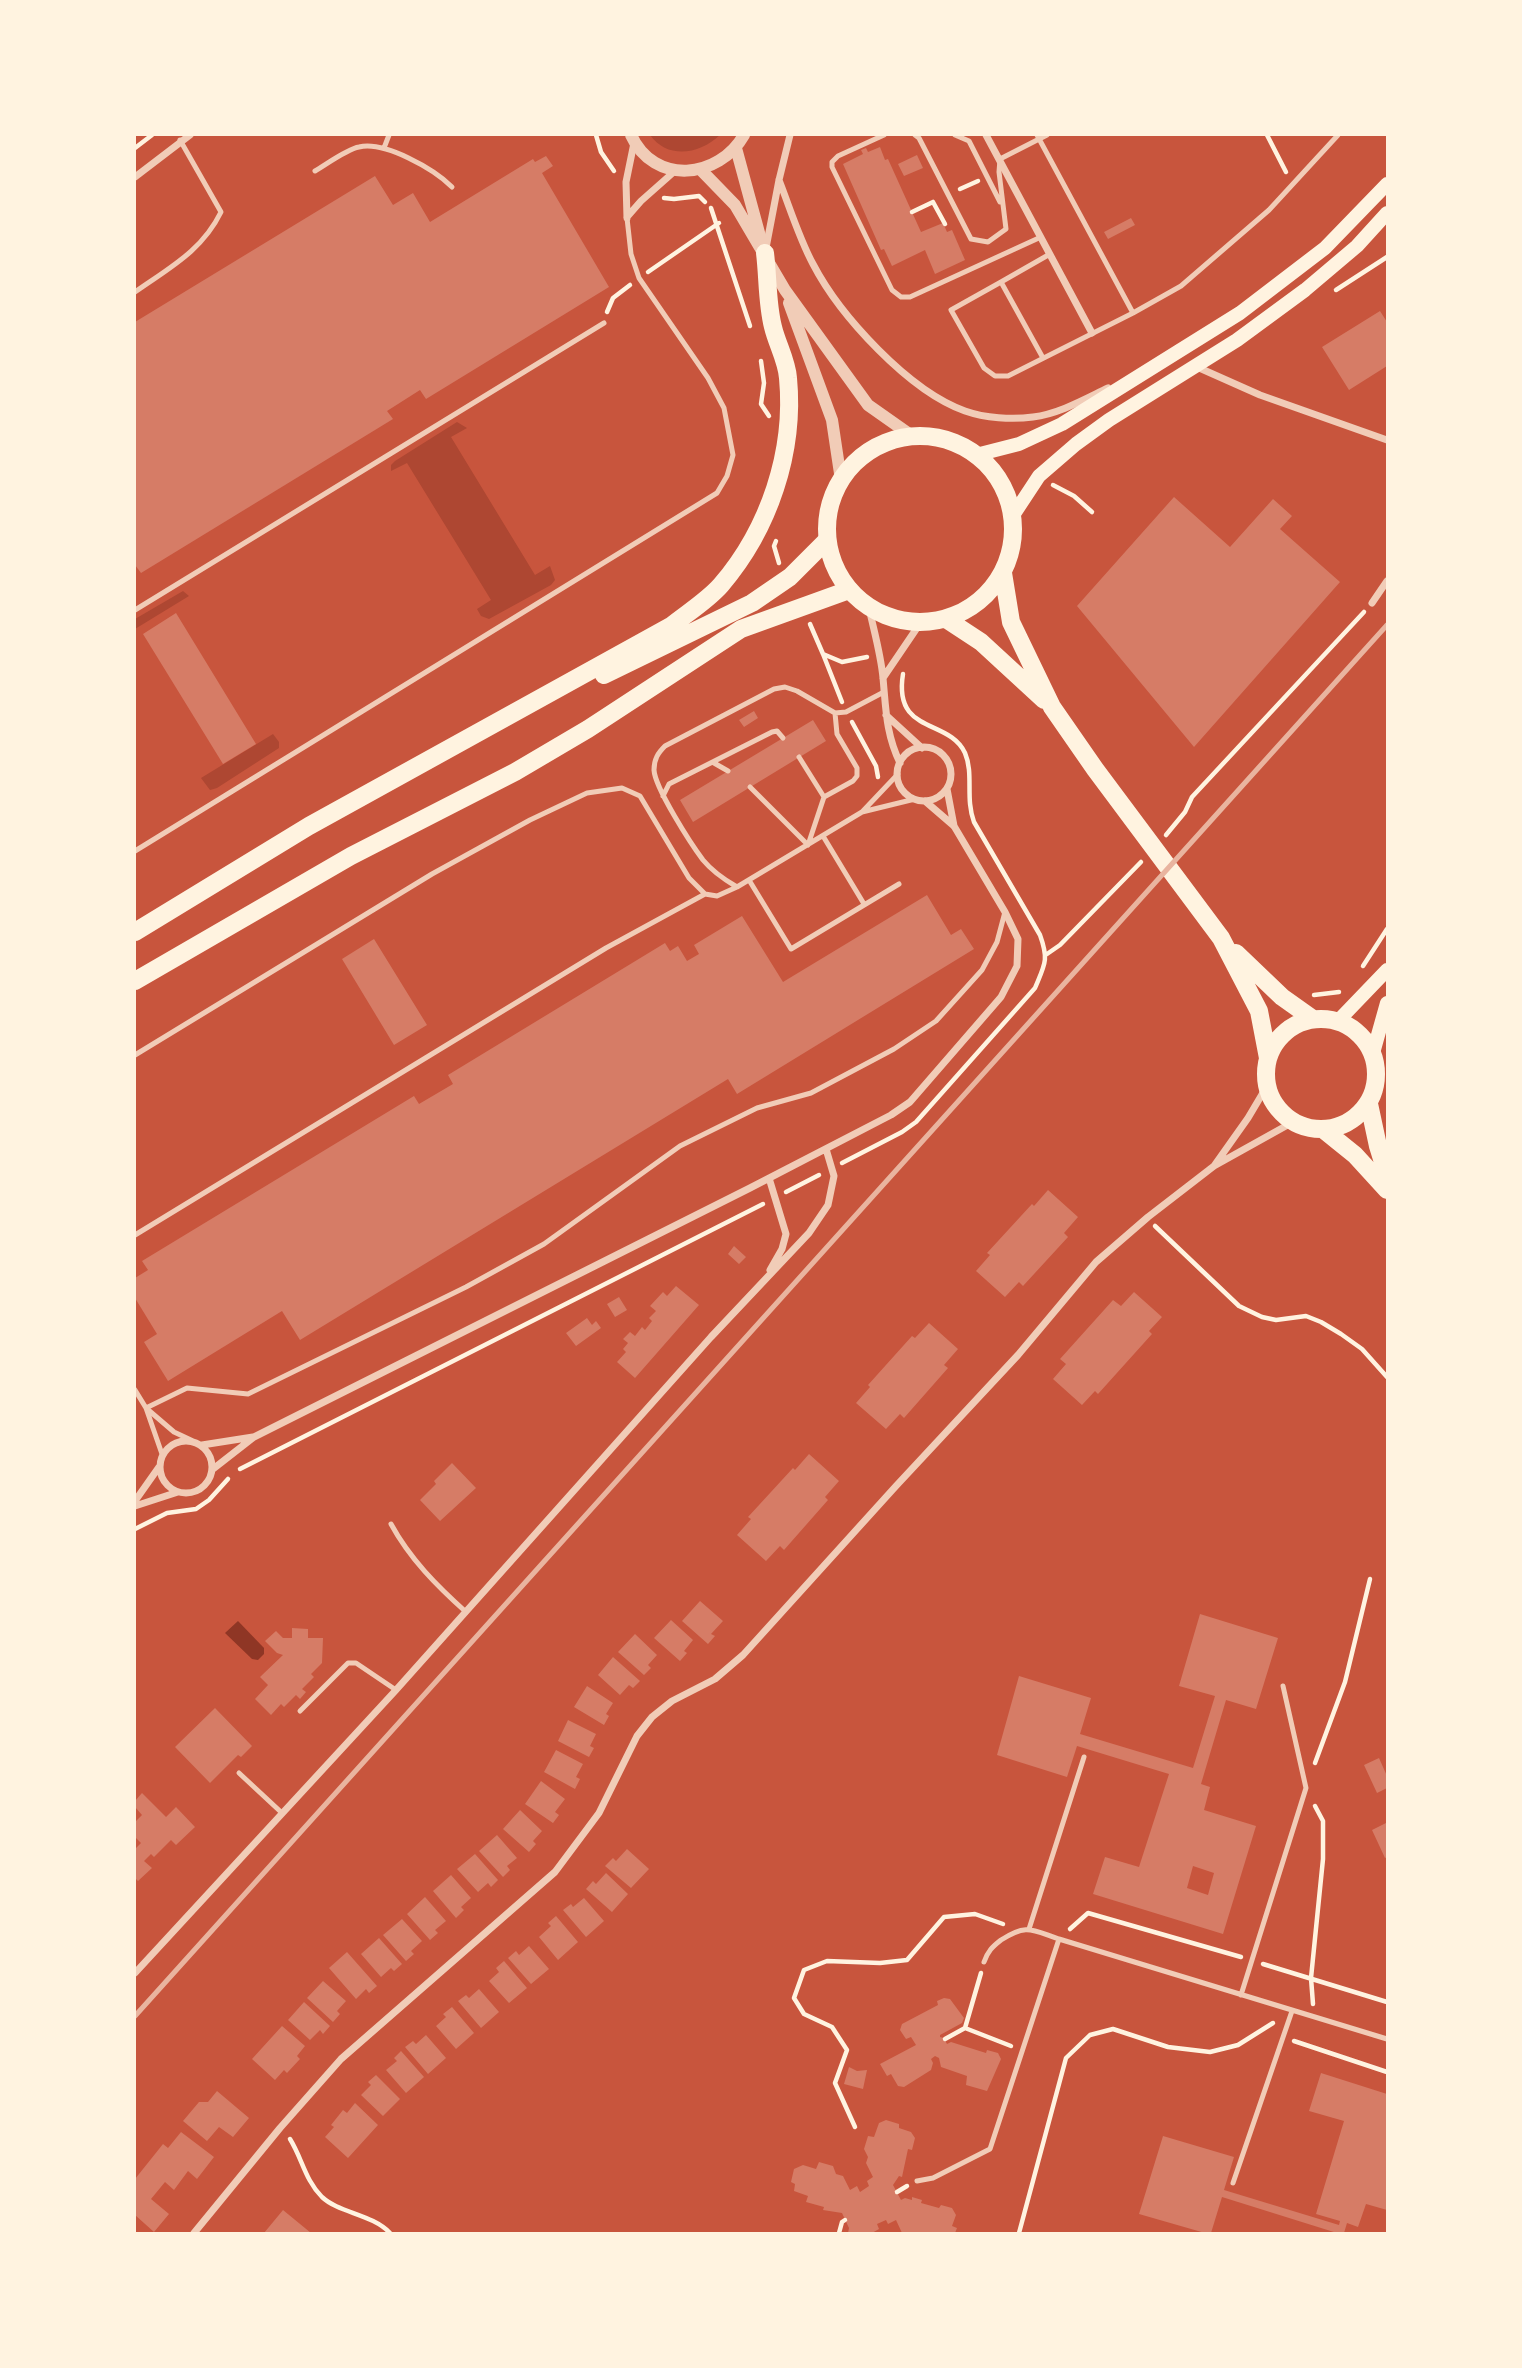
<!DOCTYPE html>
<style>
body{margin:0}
#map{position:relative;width:1522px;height:2368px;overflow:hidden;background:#c8553d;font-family:Inter,sans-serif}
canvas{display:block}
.frame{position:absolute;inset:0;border:136px solid #fff3e0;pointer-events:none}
</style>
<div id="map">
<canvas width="1522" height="2368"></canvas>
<div class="frame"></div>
</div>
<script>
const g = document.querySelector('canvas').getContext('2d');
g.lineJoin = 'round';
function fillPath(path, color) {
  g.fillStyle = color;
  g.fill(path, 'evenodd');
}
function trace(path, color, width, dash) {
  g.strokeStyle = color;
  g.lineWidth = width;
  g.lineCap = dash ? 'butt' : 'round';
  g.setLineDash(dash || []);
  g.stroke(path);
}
fillPath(new Path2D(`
 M650 135H720C700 154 668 160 650 135Z
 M457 422 467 428 451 437 535 575 550 566 555 580 551 585 489 619 481 616 477 609 491 600 407 463 391 471V465L395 461Z
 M183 591 189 596 135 629V619Z
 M273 734 279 742V748L217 788 210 790 201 778Z`), '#ae4732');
fillPath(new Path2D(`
 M238 1621 264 1648V1654L258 1660 252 1659 225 1633Z`), '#8f3625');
fillPath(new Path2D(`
 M880 147 885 160 888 159 921 232 943 223 947 232 952 230 965 260 935 274 925 250 892 266 884 249 881 250 843 164 863 154 861 150 866 148 868 152Z
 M917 155 923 168 904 176 898 164Z
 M546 156 553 166 542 173 609 287 426 399 420 390 387 411 393 419 141 573 135 565V322L375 176 393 205 413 193 430 222 533 159 535 162Z
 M1131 218 1135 225 1108 239 1104 232Z
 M1380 311 1387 322V366L1349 390 1322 347Z
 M1174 497 1230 547 1273 499 1292 516 1280 529 1340 582 1194 747 1077 606Z
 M176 613 256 744 223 764 143 634Z
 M754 711 758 718 744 727 739 720Z
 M813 720 826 741 693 822 680 800Z
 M927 895 951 935 961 929 974 949 737 1094 728 1079 300 1340 282 1311 168 1381 144 1342 157 1334 135 1298V1278L148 1270 142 1261 414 1096 419 1104 453 1084 448 1075 665 943 670 951 678 946 687 961 699 954 694 945 742 916 783 982Z
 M374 939 427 1025 394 1045 342 959Z
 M1048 1190 1078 1217 1064 1233 1068 1237 1023 1286 1019 1282 1005 1297 976 1271 990 1255 987 1253 1032 1204 1034 1206Z
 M734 1246 746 1257 739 1264 728 1254Z
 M676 1286 699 1305 635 1378 617 1362 626 1352 623 1349 628 1343 623 1339 630 1332 635 1336 642 1327 645 1330 652 1321 649 1318 656 1311 650 1306 663 1292 667 1296Z
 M1134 1292 1162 1317 1149 1331 1152 1334 1098 1394 1095 1391 1082 1405 1053 1379 1066 1364 1060 1359 1113 1300 1121 1306Z
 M619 1297 627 1310 615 1317 607 1304Z
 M587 1318 592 1325 596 1321 601 1328 576 1346 566 1333Z
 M929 1323 958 1349 944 1365 948 1368 904 1418 900 1414 886 1429 856 1403 870 1387 868 1385 912 1336 915 1338Z
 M809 1454 839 1481 825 1497 828 1500 784 1550 780 1546 766 1561 737 1535 751 1519 748 1517 793 1468 795 1470Z
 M452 1463 476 1488 440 1521 420 1500 436 1484 434 1481Z
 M700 1601 723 1621 711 1634 715 1636 708 1644 682 1621Z
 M1200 1614 1278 1638 1256 1709 1226 1700 1201 1784 1210 1787 1204 1810 1256 1826 1223 1934 1093 1894 1105 1857 1139 1867 1169 1774 1077 1746 1067 1777 997 1755 1019 1676 1091 1698 1080 1734 1193 1768 1215 1696 1179 1686ZM1193 1866 1214 1873 1208 1895 1187 1888Z
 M671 1620 693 1640 684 1651 687 1653 680 1661 654 1638Z
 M292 1628 308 1629V1638H323L322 1663 311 1674 314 1677 302 1689 306 1692 300 1699 296 1695 284 1707 281 1704 271 1715 255 1699 268 1685 260 1677 283 1655 277 1653 265 1641 276 1631 283 1638H292Z
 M635 1634 657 1655 648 1665 651 1668 644 1675 618 1652Z
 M613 1657 640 1681 633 1688 629 1685 620 1695 598 1675Z
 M587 1686 613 1703 606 1714 609 1716 604 1725 574 1707Z
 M215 1708 252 1746 241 1757 238 1755 210 1783 175 1747Z
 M568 1720 596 1734 590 1746 594 1748 589 1757 558 1741Z
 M556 1750 583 1764 576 1777 580 1779 575 1789 544 1772Z
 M1379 1758 1387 1776V1788L1377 1793 1364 1765Z
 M541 1781 565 1799 555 1812 559 1815 553 1823 525 1804Z
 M142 1793 166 1817 176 1807 195 1827 176 1845 171 1840 154 1857 151 1854 144 1861 152 1868 138 1881 135 1878V1849L141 1843 135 1837V1822L142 1815 135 1807V1801Z
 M520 1810 542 1831 533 1841 536 1844 529 1852 503 1829Z
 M1386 1823 1387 1857 1385 1858 1372 1830Z
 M497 1835 517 1858 507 1866 510 1870 503 1877 479 1851Z
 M627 1849 649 1869 631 1888 605 1866 613 1858 616 1861Z
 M475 1854 498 1880 491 1887 488 1883 478 1892 457 1869Z
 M606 1873 628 1894 612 1912 586 1889 593 1881 596 1884Z
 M451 1875 471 1898 461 1907 464 1910 456 1918 433 1891Z
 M425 1897 446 1921 435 1930 438 1933 430 1940 407 1914Z
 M584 1898 604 1921 586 1937 563 1910 571 1904 573 1907Z
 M556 1916 578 1942 558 1960 539 1937 551 1926 548 1923Z
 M402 1919 422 1941 411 1951 414 1954 406 1961 383 1935Z
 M379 1938 402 1964 394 1971 391 1968 381 1977 361 1954Z
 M529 1946 549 1969 531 1984 508 1958 516 1951 519 1955Z
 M347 1952 377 1986 369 1993 366 1989 356 1999 329 1968Z
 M504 1961 527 1988 509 2003 489 1981 499 1972 496 1968Z
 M323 1981 346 2001 337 2011 340 2014 333 2022 307 1998Z
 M479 1989 499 2012 481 2028 458 2001 466 1995 469 1998Z
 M944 1998 950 1999 964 2018 962 2023 940 2035V2037L944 2038 947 2044 951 2042 986 2053 987 2050 998 2053 1001 2059 987 2091 966 2085 967 2076 941 2067 939 2058 935 2056 931 2059 933 2063 931 2070 904 2087 898 2086 891 2074 887 2076 880 2064 916 2045 911 2037 906 2039 900 2030 902 2024 938 2005 937 2001Z
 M304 2002 330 2026 323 2034 320 2030 310 2040 288 2020Z
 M452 2007 474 2033 456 2049 436 2026 446 2017 443 2014Z
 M282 2026 305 2046 297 2056 300 2059 287 2073 284 2070 275 2080 252 2059Z
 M426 2035 446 2058 428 2074 405 2047 413 2041 416 2044Z
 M401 2051 424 2077 406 2093 386 2070 397 2061 394 2058Z
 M849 2067 857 2071 867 2070 863 2089 844 2084Z
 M1321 2073 1387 2094V2210L1366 2204 1358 2227 1347 2223 1344 2233H1337L1222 2197 1211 2233H1205L1139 2214 1163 2136 1234 2157 1224 2190 1339 2225 1340 2221 1316 2214 1344 2121 1309 2111Z
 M376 2075 400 2099 383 2116 361 2095 371 2085 368 2082Z
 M217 2091 249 2118 233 2137 219 2127 207 2141 183 2121 199 2102H208Z
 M355 2103 378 2125 348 2158 325 2137 334 2127 331 2125 343 2110 347 2113Z
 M886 2120 899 2124V2128L911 2132 915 2138 912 2150 908 2149 902 2177 899 2176 893 2185 901 2200 905 2198 912 2200V2197L922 2200 921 2203 939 2208 941 2205 952 2208 956 2215 952 2226 957 2228 955 2233H902L896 2220 888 2224 886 2220 877 2224 879 2229 872 2233H848L849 2228 842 2213 823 2210 824 2207 806 2202 808 2196 794 2191 795 2184 791 2182 794 2169 803 2165 816 2169 819 2162 833 2166 836 2174 843 2176 850 2190 857 2186 860 2192 869 2186 867 2181 873 2177 866 2163 868 2157 864 2149 868 2136 874 2137 879 2123Z
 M181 2132 214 2157 197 2179 188 2171 174 2190 165 2182 151 2199 169 2214 154 2232 135 2215V2179L163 2144 168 2148Z
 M283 2210 311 2233H264Z`), '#d67c66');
trace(new Path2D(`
 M596 135 601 152 614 171
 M1267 135 1286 172
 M135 148 152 135
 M960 189 978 181
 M664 198 674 199 699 196 705 202
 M933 202 945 224
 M711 208 750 326
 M912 212 933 202
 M648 272 719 223
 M1336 290 1387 257
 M607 312 613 298 630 285
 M761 361 764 383 761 404 769 416
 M1053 485 1074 496 1092 512
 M776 541 774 546 779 563
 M810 624 823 654 842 662 867 657
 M823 654 842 702
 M852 722 876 766 878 777
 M1166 835 1185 812 1192 797 1364 612
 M1047 954 1060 945 1141 862
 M1363 966 1387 929
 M1314 995 1339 992
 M842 1163 902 1132 916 1122 1035 988C1045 964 1049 960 1040 935L974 822C965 798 974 774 965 753 949 718 893 735 903 674
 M786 1192 819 1175
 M1155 1226 1239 1306 1262 1317 1276 1320 1306 1316 1321 1322 1341 1334 1362 1349 1387 1377
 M240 1469 763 1204
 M135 1529 167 1513 196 1509 209 1500 228 1479
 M1315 1763 1345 1682 1370 1579
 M1070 1929 1088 1913 1241 1957
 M1263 1964 1387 2002
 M1313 2004 1311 1978 1323 1859V1821L1315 1806
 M965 2028 981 1973
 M945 2039 965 2028 1011 2046
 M1294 2041 1387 2072
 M855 2127 835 2083 847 2050 832 2027 804 2014 794 1998 804 1970 827 1961 880 1963 907 1960 944 1917 975 1914 1003 1924
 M290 2139C302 2158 305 2180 322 2197 339 2213 372 2214 390 2233
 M897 2192 907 2186
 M839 2233 842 2222 845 2220
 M1019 2233 1066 2058 1090 2035 1113 2029 1168 2047 1210 2052 1238 2045 1273 2023`), '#fff3e0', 4.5);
trace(new Path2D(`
 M884 135 838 156 832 162V167L892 290 901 297H910L1041 237
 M915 135 919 138 971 239 988 242 1006 229 999 172 1000 159 1047 135
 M955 135 969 141 1000 202
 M1037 135 1133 313
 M384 148 389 135
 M315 171C327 164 347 149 359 147 385 141 434 169 452 187
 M1001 282 951 310 984 368 995 376H1008L1133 313 1181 286 1269 210 1338 135
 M135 292C169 268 202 251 221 212L180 140
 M1043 358 1001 282 1050 254
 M135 610 604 323
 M799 757 824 797 853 781 857 776V768L837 734 835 713
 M714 763 728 771
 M750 787 808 845 824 797
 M663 796 669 784 772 732 777 731 783 738
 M862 812 915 799
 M823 836 864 904
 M135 851 717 493 727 476 733 455 724 408 708 378 639 278 631 254 627 218
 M749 880 791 949 899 884
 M737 887C725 880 712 871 703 860 691 844 655 788 654 770 654 759 658 753 665 746L774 689 785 687 797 691 835 713 846 712 882 693
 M135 1055 432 874 530 820 587 793 622 788 640 796 689 878 705 894 717 896 737 887 862 812 898 774
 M135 1235 606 948 705 894
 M135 1390 146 1408 162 1454
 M146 1408 187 1388 248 1394 466 1287 544 1244 680 1146 757 1108 811 1093 894 1049 936 1021 982 970 997 942 1005 912
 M146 1408 174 1432 191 1440
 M391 1524C410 1559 437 1586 466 1612
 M300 1711 348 1663H356L396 1690
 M239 1773 282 1813
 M1029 1929 1084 1757
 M984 1962C988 1951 992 1947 1001 1940 1027 1923 1032 1930 1059 1939
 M1241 1995 1306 1788 1283 1686
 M917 2181 933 2178 990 2149 1059 1939 1387 2039
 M1233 2183 1292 2011`), '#f1ccb7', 5);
trace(new Path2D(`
 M986 135 1092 333
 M135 177 190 135
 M779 180C790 208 799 238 813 264 840 316 909 391 965 411 985 418 1012 420 1033 417 1059 414 1085 399 1108 388
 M627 217 641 201 676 170
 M627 218 626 182 634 143
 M765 253 779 180 790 135
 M1197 367 1260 395 1387 440
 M1372 603 1387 581
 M869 608C874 631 881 655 883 678 886 710 886 734 900 763
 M883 678 921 622
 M886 715 922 748
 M897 774a27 27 0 1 1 54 0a27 27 0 1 1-54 0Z
 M947 789 954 826
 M1267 1086 1248 1118 1214 1166 1293 1122
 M769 1178 786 1234 782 1249 770 1270
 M160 1467a26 26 0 1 1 52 0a26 26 0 1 1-52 0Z
 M202 1445 253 1437
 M213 1469 254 1437 750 1188 891 1115 910 1102 1001 997 1017 966 1018 939 1005 912 954 826 925 801
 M135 1501 159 1467
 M135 1506 178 1492
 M135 1973 396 1690 711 1337 809 1233 828 1205 834 1176 826 1149
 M194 2233 280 2128 341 2059 555 1872 599 1813 637 1736 652 1717 672 1701 715 1679 743 1655 896 1486 1018 1355 1096 1262 1148 1217 1214 1166`), '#f1ccb7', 7);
trace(new Path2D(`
 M631 135C654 186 719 179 744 135
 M736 148 761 240
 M701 170 735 205 785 290 868 405 912 436
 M789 303 832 420 841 480`), '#f1ccb7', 12);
trace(new Path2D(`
 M976 455 1019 444 1062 424 1240 313 1325 248 1387 184
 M1012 517 1039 476 1076 444 1109 420 1237 340 1305 290 1357 246 1387 213
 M1338 1021 1387 970
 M1373 1053 1387 1003`), '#fff3e0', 14);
trace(new Path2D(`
 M827 529a93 93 0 1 1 186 0a93 93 0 1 1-186 0Z
 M1003 573 1011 622 1052 707 1095 769 1221 938 1259 1011 1268 1058
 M946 619 981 642 1044 700
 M1236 953 1282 997 1313 1019
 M1266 1074a55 55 0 1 1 110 0a55 55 0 1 1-110 0Z
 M1369 1104 1378 1146 1387 1175
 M1324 1130 1355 1155 1387 1190`), '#fff3e0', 18);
trace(new Path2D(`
 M604 675 752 603 790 577 827 540
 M135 932 309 826 671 626C687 613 707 601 721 585 769 529 795 452 788 378 787 361 777 344 773 327 767 304 768 277 765 253
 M135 981 351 856 515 772 588 729 741 629 849 590`), '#fff3e0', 18);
trace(new Path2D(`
 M135 2016 1387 625`), '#e9b49f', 5);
</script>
